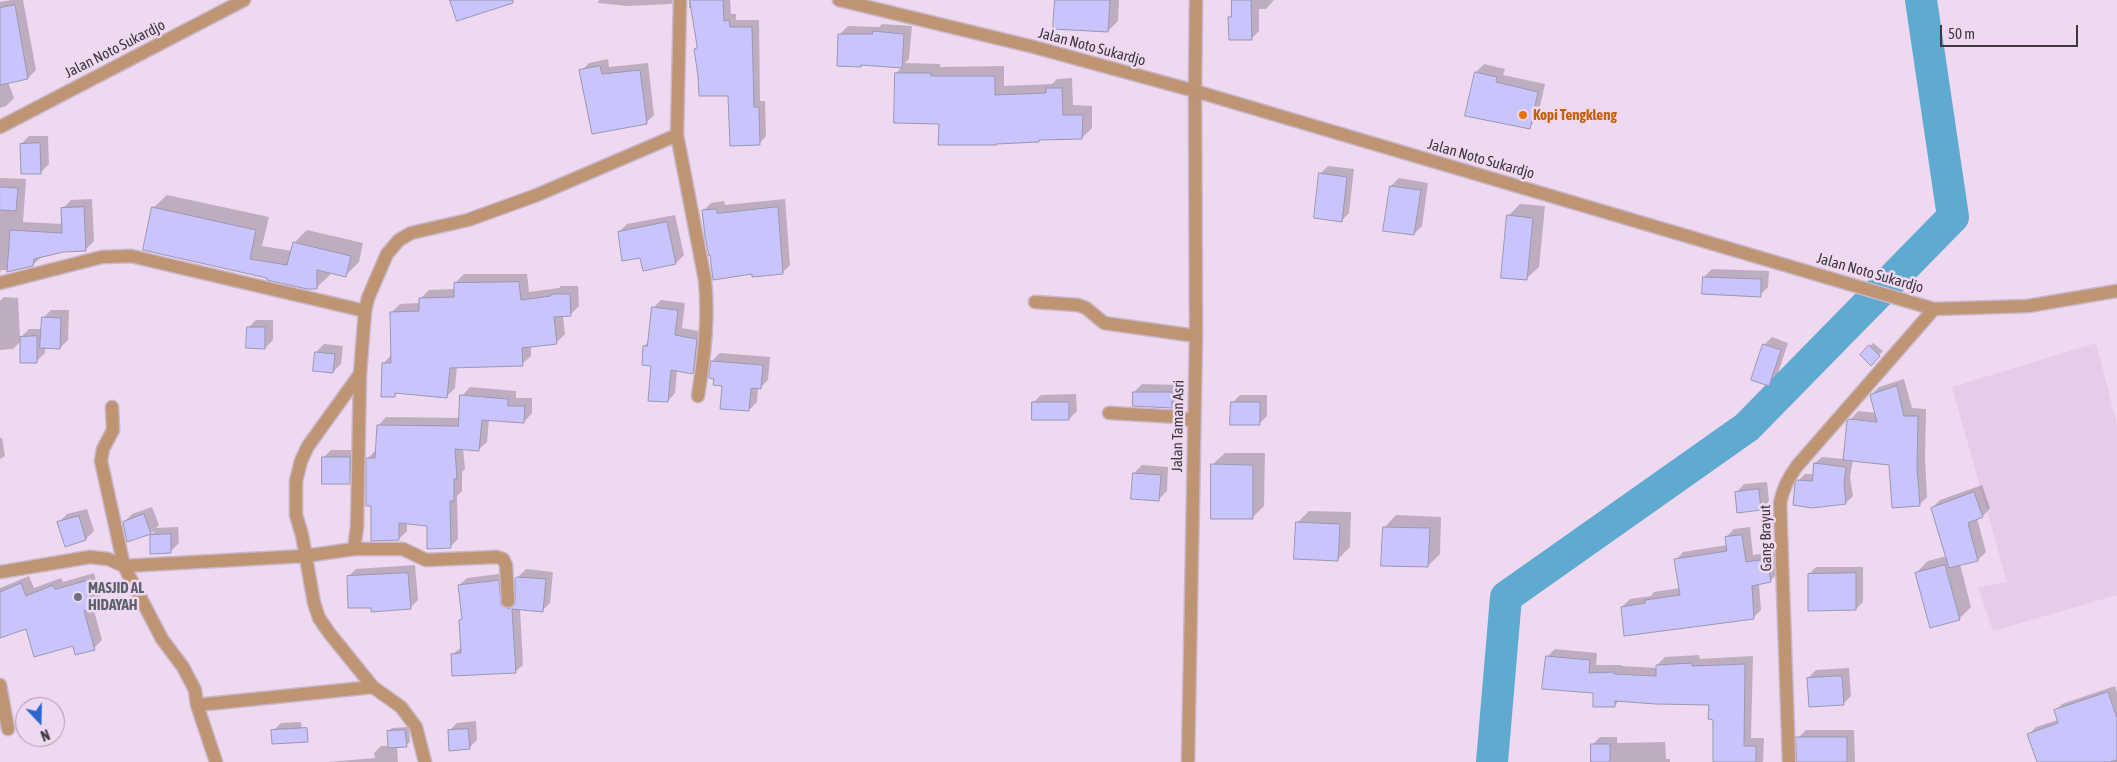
<!DOCTYPE html>
<style>
body{margin:0}
#map{position:relative;width:2117px;height:762px;overflow:hidden;background:#eed9f0;font-family:"Asap Condensed",sans-serif}
canvas{display:block}
.north{position:absolute;left:15px;top:697px;width:50px;height:50px;box-sizing:border-box;background:#eed9f0;border:1px solid #a899aa;border-radius:50%;rotate:159deg;font-size:14px;font-weight:700;line-height:20px;text-align:center;color:#403841}
.north::after{content:'';display:block;margin:auto;width:18px;height:22px;background:#2867d4;clip-path:polygon(50% 0,100% 100%,50% 72%,0 100%)}
.scale{position:absolute;left:1940px;top:25px;width:138px;height:22px;box-sizing:border-box;border:2px solid #403841;border-top:0;padding-left:6px;font-size:15px;line-height:18px;white-space:nowrap;color:#403841;-webkit-text-stroke:4px #eed9f0;paint-order:stroke}
</style>
<div id="map">
<canvas width="2117" height="762"></canvas>
<div class="north">N</div>
<div class="scale">50 m</div>
</div>
<script>
const g = document.querySelector('canvas').getContext('2d');
g.lineJoin = 'round';
function fillPath(path, color) {
  g.fillStyle = color;
  g.fill(path, 'evenodd');
}
function trace(path, color, width, dash) {
  g.strokeStyle = color;
  g.lineWidth = width;
  g.lineCap = dash ? 'butt' : 'round';
  g.setLineDash(dash || []);
  g.stroke(path);
}
function label(font, color, halo, rows, align = 'center') {
  g.font = font + ' "Asap Condensed",sans-serif';
  g.lineWidth = 5;
  g.setLineDash([]);
  g.textBaseline = 'middle';
  g.strokeStyle = halo;
  g.fillStyle = color;
  for (const [text, x, y, turn = 0] of rows) {
    g.save();
    g.translate(x, y);
    g.rotate((+turn || 0) * Math.PI / 180);
    g.textAlign = isNaN(turn) ? turn : align;
    if (halo) g.strokeText(text, 0, 0);
    g.fillText(text, 0, 0);
    g.restore();
  }
}
fillPath(new Path2D(`
 M2096 343 2117 424V595L1993 631 1978 587 2007 582 1952 387Z`), '#e7cce9');
fillPath(new Path2D(`
 M11 0H23L36 70 28 78 8 82 14 98 6 106 0 108V2Z
 M599 0H675L671 4 628 6 598 3Z
 M689 0H730L731 14H736V20H759L760 101H765L766 136 759 144 730 95 700 76 695 49 698 46 693 8H689Z
 M1056 0H1119L1118 21 1108 31Z
 M1233 0H1274L1266 9H1259V31L1251 39 1230 17 1233 14Z
 M882 24 912 26 909 59 905 63 940 64V67L1004 66V86L1052 84 1057 79 1072 78 1073 105 1092 106V128L1082 138 1041 139 1039 141 940 123 896 73 902 67 863 64 861 66 840 34 848 26 879 27Z
 M608 59 609 67 648 63 654 115 646 123 581 71 589 63Z
 M1484 64 1505 69 1503 75 1545 84 1537 119 1529 127 1476 72Z
 M29 136H48L49 164 41 172 21 144Z
 M1328 166 1354 169 1349 213 1341 221 1320 174Z
 M0 178 26 179 23 222 63 224 62 209 71 200 92 199 94 241 85 250 63 251 42 256 33 265 11 270H1L0 273Z
 M1399 178 1428 183 1422 226 1414 234 1391 186Z
 M167 195 269 217 262 246 292 251 294 243 307 230 363 243 359 262 346 275 330 271V275L316 288 268 279 153 208Z
 M785 199 790 265 782 273 703 211 711 203 724 201 725 205Z
 M1520 204 1545 206 1539 267 1526 279 1508 216Z
 M675 215 684 255 676 263 641 257 619 232 627 224Z
 M1712 269 1769 271 1768 287 1760 295 1704 277Z
 M464 274H527L529 292 559 288 561 286H578L579 306 570 315 563 316 565 334 556 343 531 346V356L522 364 457 366 455 388 447 396 398 392 394 396 383 364 392 354 391 313 400 304 420 303V299L429 290 455 289V283Z
 M4 297 18 298 20 338 29 329H42L43 318 51 310H69L68 340 60 348 45 347V353L37 361 21 341 13 349 0 350V301Z
 M661 300 685 303 682 328 704 332 700 366 693 373 677 370 675 393 668 401 644 346 649 341 653 308Z
 M256 320H273V340L265 348 248 328Z
 M1772 337 1788 343 1777 376 1769 384 1764 345Z
 M1873 343 1883 351 1871 364 1861 355Z
 M324 344 343 346 341 364 333 372 316 352Z
 M720 353 770 357 768 380 760 388H758L757 402 749 410 715 378 712 361Z
 M1904 379 1912 408 1926 409 1925 458 1927 497 1919 505 1890 464 1853 460 1850 477 1853 496 1846 503 1798 481 1805 474H1814L1815 463 1822 457 1844 459 1849 421 1858 411 1876 413 1871 395 1879 387Z
 M1142 384 1179 385V399L1171 407 1134 392Z
 M470 387 516 391V398H532V413L524 422 489 419 487 442 478 450 463 448 465 469 462 472V491L457 496 458 539 450 547 428 525 407 523V531L399 539 372 505 368 458 377 449 378 426 386 417 460 418 462 396Z
 M1076 394 1077 411 1069 419 1033 403 1041 395Z
 M1240 395H1267V416L1259 424 1232 403Z
 M0 438H2L5 456 0 459Z
 M331 450H358L357 475 349 483 323 458Z
 M1225 453H1265L1264 506 1252 518 1212 465Z
 M1142 465 1168 467 1167 491 1159 499 1134 473Z
 M1767 482 1769 501 1761 509 1737 492 1744 484Z
 M1982 485 1990 508 1983 516 1977 518 1986 552 1978 560 1960 564 1971 607 1959 619 1916 573 1928 561 1947 556 1932 508 1940 500Z
 M152 507 159 525 156 528 178 527 179 543 171 551 151 535 155 531 128 541 124 522 132 514Z
 M87 509 94 531 86 539 59 522 67 514Z
 M1309 511 1351 512 1350 547 1338 559 1297 523Z
 M1396 515 1441 517 1440 554 1428 566 1384 528Z
 M1750 527 1753 555 1775 552 1778 573 1770 581 1759 583 1761 610 1753 618 1622 607 1630 599 1651 596 1654 592 1680 588 1676 560 1683 552 1727 545 1726 537 1734 529Z
 M415 565 418 600 410 608 348 577 356 569Z
 M1816 567H1863V602L1856 609 1809 574Z
 M526 569 553 572 550 603 542 611 520 609 523 665 515 672 453 654 462 647 461 620 463 618 459 585 467 578 506 573 508 597 517 602 516 579Z
 M94 573 101 599 93 607 102 640 94 648 74 644 27 627 0 637V588L29 576 34 588 61 578 63 582Z
 M1555 649 1597 653 1596 665H1622V666L1657 668V665L1665 657 1699 655 1700 659 1753 656 1751 738H1764L1763 762H1714L1715 718 1710 704 1620 700 1615 705 1547 657Z
 M1849 668 1851 696 1843 704 1808 678 1816 670Z
 M2115 686 2117 692V762H2038L2029 734 2036 727 2058 720 2055 711 2062 704Z
 M476 721 477 740 469 748 449 731 457 723Z
 M301 722 302 734 273 731 281 723Z
 M409 727 410 742 406 745 397 746 398 762H328L375 758 374 753 381 746H389L388 732 392 728Z
 M1806 730H1854L1855 762H1798V738Z
 M1600 737H1617V743L1665 742 1666 759H1670V762H1593L1592 745Z`), '#0003');
trace(new Path2D(`
 M1492 762 1506 597 1747 427 1953 217 1921 0`), '#5eaad1', 32);
const building = new Path2D(`
 M450 0H513V3L457 21Z
 M690 0H723L724 21 729 20 730 27H752L754 107H759L760 145 730 146 728 96H699L698 76 694 49 697 48Z
 M1055 0H1110L1108 32 1053 29Z
 M1232 0H1251L1252 40H1229L1228 17H1231Z
 M15 5 28 79 0 85V8Z
 M873 31 904 34 902 68 861 65V67L837 66 838 34H872Z
 M600 66 602 74 640 70 647 124 592 134 579 70Z
 M1475 72 1497 77 1496 82 1538 92 1530 129 1465 116Z
 M895 73H931V76H995V95L1046 93V88H1062L1063 115H1083L1082 139 1039 140V142L996 144V145H938L939 124 894 123Z
 M40 143 41 174H21L20 144Z
 M1319 173 1347 177 1342 222 1314 218Z
 M1390 186 1421 190 1414 235 1383 231Z
 M0 187 18 188 16 211 0 210Z
 M84 207 86 251 63 252 34 259 33 266 7 272 10 230 62 233 61 208Z
 M152 207 256 230 250 259 287 265 293 242 351 256 346 277 317 270V289H307L267 280V278L143 250Z
 M778 207 783 274 752 277V274L713 280 710 255 709 256 705 236 702 210 717 209V213Z
 M1507 215 1533 218 1527 280 1501 278Z
 M667 222 676 264 643 271 640 258 622 261 618 232Z
 M1703 277 1761 279V297L1702 294Z
 M519 282 521 300 551 296V294H570L571 316 554 317 557 344 522 348 523 366 450 368 447 398 395 393V397H381L382 363H391L390 312 419 311V298L454 297V283Z
 M652 307 678 310 675 335 697 339 693 374 671 370 668 402 648 401 651 366 642 365 643 346H647Z
 M42 317 61 318 60 349 40 348Z
 M247 327H265V349L246 348Z
 M37 336V363H20V337Z
 M1763 344 1781 350 1769 386 1751 380Z
 M1869 345 1880 356 1871 366 1860 355Z
 M315 352 335 354 333 373 313 371Z
 M711 361 763 365 761 389 751 388 749 411 720 409 722 386 713 385 714 379 709 378Z
 M1897 386 1904 416H1918L1917 467 1920 506 1892 508 1889 465 1843 460 1847 421 1849 419 1877 422 1870 395Z
 M1133 392H1172V408L1133 406Z
 M460 395 508 399V406H525L524 423 482 420 479 451 455 449 457 479H454V501H450L451 548 427 549V526L399 523V540L371 541V506H366V458H375L377 425 458 426Z
 M1032 402H1069V420H1032Z
 M1231 402H1260V425H1230Z
 M322 457H350V484H322Z
 M1814 463 1846 467 1844 484 1846 504 1812 508 1793 505 1795 483 1797 480 1812 481Z
 M1211 464 1253 465V519H1211Z
 M1133 473 1161 475 1159 501 1131 499Z
 M1759 489 1761 510 1737 513 1735 492Z
 M1974 492 1983 517 1968 523 1978 561 1949 568 1931 508Z
 M144 514 151 534 127 542 123 522Z
 M79 516 86 540 65 547 57 522Z
 M1296 522 1340 524 1338 561 1294 559Z
 M1383 527 1430 528 1428 567 1381 566Z
 M171 534V553L150 554V535Z
 M1742 535 1746 562 1767 559 1771 582 1752 586 1754 619 1624 636 1621 607 1645 603V600L1680 595 1674 559 1727 551 1725 537Z
 M1945 565 1960 620 1930 628 1915 573Z
 M408 573 411 609 371 612V608H348L347 576Z
 M1856 573V610L1808 611V574Z
 M517 577 546 579 543 612 512 609 516 673 452 676 451 654 461 653 459 620 462 619 458 585 499 580 501 605 509 609 515 604V579Z
 M86 581 94 608 84 611 95 650 75 655 73 646 34 657 26 629 0 638V592L21 583 26 596 53 585 55 589Z
 M1546 656 1590 660 1589 673 1614 672V674L1656 676V665L1692 663V666L1745 664 1744 746H1756V762H1713V720L1708 719 1709 705 1656 704 1615 701V707H1593V693L1542 689Z
 M1842 676 1844 705 1809 707 1807 678Z
 M2108 692 2117 718V760L2110 762H2037L2027 734 2058 723 2054 710Z
 M307 728 308 742 272 744 271 730Z
 M468 729 470 749 449 751 448 730Z
 M405 730 407 747 388 748 387 731Z
 M1796 737H1847V762H1797Z
 M1591 744H1610V762H1591Z`);
fillPath(building, '#c9c4fb');
trace(building, '#9997b2', 1);
const minor = new Path2D(`
 M680 0 677 135 705 280C709 320 704 357 698 396
 M839 0 1034 47 1195 91 1934 309 2028 306 2117 291
 M0 127 244 0
 M0 283 102 257 131 256 365 311
 M1035 302 1078 305 1086 308 1104 323 1196 336
 M360 374 308 446 301 461 296 481V515L302 535 314 603 319 618 330 634 373 687 401 707 416 727 425 762
 M112 407 113 430 103 449 101 461 124 566 162 639 183 667 195 690 197 705 216 762
 M1109 413 1180 417 1194 422
 M354 549H403L426 560 497 557 503 559 506 565 508 601
 M0 572 90 557 108 559 124 566 305 556 354 549 357 527 360 374 365 311 368 298 387 254 399 240 411 233 468 220 537 195 677 135
 M0 685 8 729
 M197 705 373 687
 M1188 762 1196 336 1195 91
 M1789 762 1780 503C1783 488 1788 478 1797 466L1934 309`);
const tertiary = new Path2D(`
 M1195 91 1196 0`);
trace(minor, '#c8b6ca', 15);
trace(tertiary, '#c8b6ca', 15);
trace(minor, '#be9472', 12);
trace(tertiary, '#be9472', 12);
for (const [x, y, r, color] of [
 [1523,115,5,"#e8710a"],
 [78,597,5,"#6b7280"]
]) {
  const dot = new Path2D();
  dot.arc(x, y, r, 0, 2 * Math.PI);
  g.fillStyle = color;
  g.fill(dot);
  trace(dot, '#eed9f0', 2);
}
label('15px', '#403841', '#eed9f0', [
 ["Jalan Noto Sukardjo",1092,47,15],
 ["Jalan Noto Sukardjo",115,49,-27],
 ["Jalan Noto Sukardjo",1481,159,16],
 ["Jalan Noto Sukardjo",1870,273,16],
 ["Jalan Taman Asri",1178,426,-89],
 ["Gang Brayut",1766,538,-91]
]);
label('bold 15px', '#c56008', '#eed9f0', [
 ["Kopi Tengkleng",1533,115]
], 'left');
label('bold 15px', '#5b616d', '#eed9f0', [
 ["MASJID AL",88,588],
 ["HIDAYAH",88,605]
], 'left');
</script>
